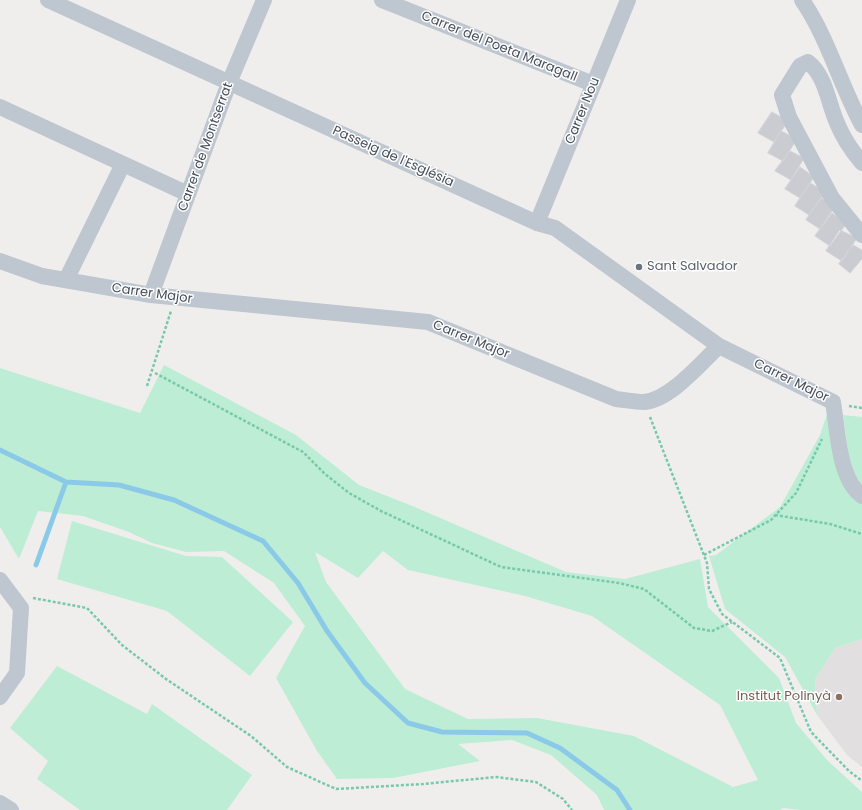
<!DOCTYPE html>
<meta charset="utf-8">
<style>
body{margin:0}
canvas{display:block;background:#f0eeed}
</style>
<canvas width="862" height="810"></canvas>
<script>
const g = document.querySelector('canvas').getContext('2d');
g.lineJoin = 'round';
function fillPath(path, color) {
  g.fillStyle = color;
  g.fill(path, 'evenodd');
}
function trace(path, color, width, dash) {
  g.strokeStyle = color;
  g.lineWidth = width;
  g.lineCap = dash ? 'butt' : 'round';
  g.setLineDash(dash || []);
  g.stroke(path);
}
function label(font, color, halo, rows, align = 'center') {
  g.font = font + ' Poppins,sans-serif';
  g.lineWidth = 3;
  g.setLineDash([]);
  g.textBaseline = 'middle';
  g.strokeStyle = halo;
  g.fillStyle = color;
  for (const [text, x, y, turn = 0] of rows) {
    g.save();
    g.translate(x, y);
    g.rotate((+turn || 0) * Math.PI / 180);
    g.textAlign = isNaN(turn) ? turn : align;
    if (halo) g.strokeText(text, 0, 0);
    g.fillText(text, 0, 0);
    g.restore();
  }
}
fillPath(new Path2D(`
 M862 639V767L847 755 817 715 815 679 835 648Z`), '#e1dfdf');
fillPath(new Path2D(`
 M164 365 296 435 359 485 410 505 566 572 625 579 700 559 708 607 779 678 796 723 827 760 862 792V810H801L783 808 780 810H604L597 795 551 755 512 740 458 744 480 761 393 778 337 779 317 751 276 678 305 626 274 583 224 551 186 552 152 543 129 532 83 516 38 511 19 559 0 527V368L140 413ZM383 551 408 570 525 596 592 616 720 705 758 780 733 787 634 736 537 718 468 719 405 689 326 582 315 552 358 578Z
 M829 408 862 504V639L835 648 815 679 817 715 785 657 725 609 709 556 716 555 780 507 820 435Z
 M843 415 862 417V486L850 466Z
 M72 521 186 556 222 557 293 622 250 676 167 611 57 579Z
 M57 666 147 714 152 704 252 775 227 810H80L37 779 48 761 10 728Z`), '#bdedd5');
trace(new Path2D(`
 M0 450 66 482 119 485 174 500 263 541 298 583 327 631 365 683 408 723 442 732 527 733 560 748 617 790 630 810
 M36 565 66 482`), '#8bc9e8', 5);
const building = new Path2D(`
 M772 112 788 121 774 142 758 133Z
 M781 131 797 139 783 161 768 153Z
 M790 151 804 158 791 180 775 171Z
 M800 167 814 177 800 198 785 189Z
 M810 183 826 192 809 215 795 206Z
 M821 198 835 206 820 229 806 220Z
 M832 213 846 224 830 246 815 236Z
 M840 230 857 238 842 261 826 251Z
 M853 245 862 250V259L850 273 839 264Z`);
fillPath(building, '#caccd2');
trace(building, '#d1d3d9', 1);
trace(new Path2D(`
 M155 373 303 452 325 474 349 493 381 511 501 567 619 583 644 589 694 628 712 631 732 622
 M147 386 171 311
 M849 406 862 408
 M650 417 707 563 709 589 722 614 780 658 811 732 849 771 862 781
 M775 515 830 524 862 534
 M704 555 771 520 796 493 822 439
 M33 598 87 608 122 645 166 679 251 736 287 767 336 789 423 784 496 777 536 782 563 799 572 810`), '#76c9ab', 2.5, [3, 2]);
trace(new Path2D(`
 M48 0 537 223 555 228 719 346 833 402C838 431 838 478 862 496
 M382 0 593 84
 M802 0C828 38 840 84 862 125
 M0 107 188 194
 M862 163C852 151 843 138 837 123 828 103 826 76 808 62L800 66 782 95 789 117 832 198 862 235
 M537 223 628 0
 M0 261 42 276 151 295 428 322 616 399C625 400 635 402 644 402 670 400 701 363 719 346
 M66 280 123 164
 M151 295 229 83 264 0
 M0 580 21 608 17 673 0 697
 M0 803 11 810`), '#bec6cf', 16);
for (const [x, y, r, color] of [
 [639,267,4,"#6b7280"],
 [839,697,4,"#8d6e63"]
]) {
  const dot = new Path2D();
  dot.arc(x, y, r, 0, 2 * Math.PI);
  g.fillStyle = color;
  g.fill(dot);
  trace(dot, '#fff', 1.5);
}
label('13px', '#464e5a', '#fff', [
 ["Carrer del Poeta Maragall",499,47,22],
 ["Carrer Nou",583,111,-68],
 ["Carrer de Montserrat",206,147,-70],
 ["Passeig de l'Església",393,157,24],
 ["Carrer Major",152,294,8],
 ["Carrer Major",471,340,22],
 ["Carrer Major",791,381,26]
]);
label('13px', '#5b616d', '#fff', [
 ["Sant Salvador",647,267]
], 'left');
label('13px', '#785e54', '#fff', [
 ["Institut Polinyà",831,697]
], 'right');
</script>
